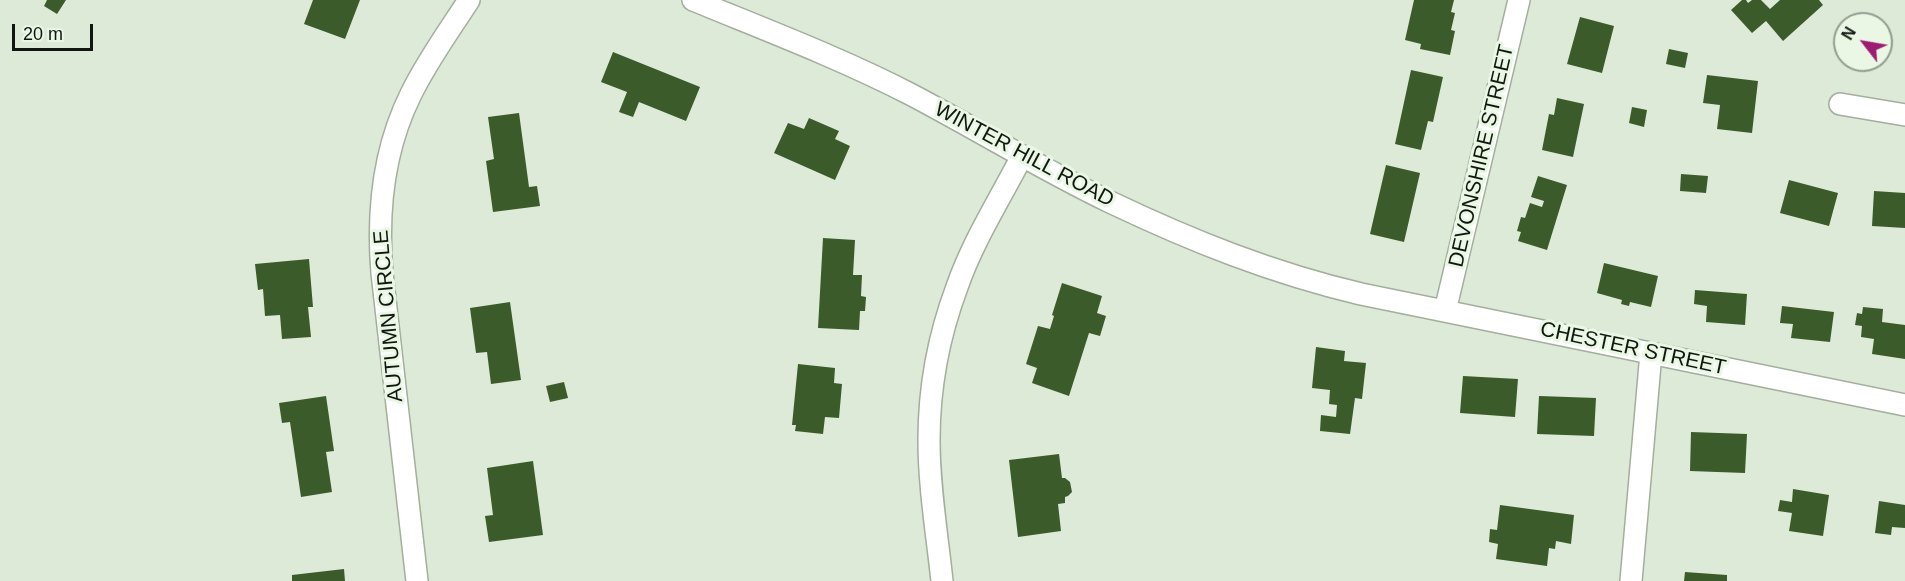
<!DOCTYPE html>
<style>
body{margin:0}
#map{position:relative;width:1905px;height:581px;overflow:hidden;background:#ddead8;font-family:Arial,sans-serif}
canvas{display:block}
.north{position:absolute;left:1833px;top:12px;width:60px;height:60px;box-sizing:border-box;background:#eaf7e5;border:2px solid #949d90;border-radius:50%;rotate:301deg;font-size:16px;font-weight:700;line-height:24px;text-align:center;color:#121610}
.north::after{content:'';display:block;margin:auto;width:21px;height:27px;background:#9c1d71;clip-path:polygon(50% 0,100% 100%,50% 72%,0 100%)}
.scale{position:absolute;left:12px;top:24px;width:81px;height:27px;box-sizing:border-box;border:3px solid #121610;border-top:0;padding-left:8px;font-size:18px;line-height:21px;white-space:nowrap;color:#121610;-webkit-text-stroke:4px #eaf7e5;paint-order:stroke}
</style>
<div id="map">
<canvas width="1905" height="581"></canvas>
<div class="north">N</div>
<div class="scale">20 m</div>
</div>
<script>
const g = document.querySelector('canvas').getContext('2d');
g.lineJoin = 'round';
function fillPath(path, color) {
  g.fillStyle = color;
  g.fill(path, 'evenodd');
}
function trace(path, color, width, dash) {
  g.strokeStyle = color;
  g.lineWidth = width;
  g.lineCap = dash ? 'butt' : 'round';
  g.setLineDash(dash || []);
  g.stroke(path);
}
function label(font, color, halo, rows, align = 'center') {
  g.font = font + ' Arial,sans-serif';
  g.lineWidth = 6;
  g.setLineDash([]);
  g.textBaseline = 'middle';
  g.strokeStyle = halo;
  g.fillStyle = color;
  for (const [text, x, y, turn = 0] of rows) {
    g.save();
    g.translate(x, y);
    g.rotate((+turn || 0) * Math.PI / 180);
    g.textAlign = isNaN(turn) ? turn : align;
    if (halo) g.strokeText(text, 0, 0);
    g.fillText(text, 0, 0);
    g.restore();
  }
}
fillPath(new Path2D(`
 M47 0H66L57 14 44 6Z
 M313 0H360L345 39 304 24Z
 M1414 0H1454L1451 12 1455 13 1451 30 1455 31 1450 55 1420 49 1421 44 1405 40Z
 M1742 0H1746L1748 3 1752 0H1761L1770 9 1780 0H1819L1823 5 1783 41 1766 21 1752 33 1731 10Z
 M1580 17 1614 26 1602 73 1567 64Z
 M1669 49 1688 53 1685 68 1666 64Z
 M613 52 700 87 686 121 639 102 633 117 619 112 627 92 601 82Z
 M1411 70 1443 77 1433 122 1428 121 1421 150 1395 144Z
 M1707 75 1758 81 1752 133 1717 129 1720 105 1703 103Z
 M1557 98 1584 104 1573 157 1542 150 1549 114 1554 115Z
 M1632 107 1647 110 1644 127 1629 123Z
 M519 113 529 187 537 186 540 206 493 212 486 161 494 159 488 117Z
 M809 118 839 131 835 139 850 146 835 180 774 153 788 123 804 129Z
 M1386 165 1420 173 1404 242 1370 234Z
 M1681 174 1708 176 1706 193 1680 191Z
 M1538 176 1567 185 1547 250 1518 241 1521 232 1517 231 1521 217 1525 218 1530 203 1542 207 1544 201 1531 197Z
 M1789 180 1838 193 1829 226 1780 213Z
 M1874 191 1905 193V228L1872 226Z
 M823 238 855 240 853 275H862L861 296 866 297 865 311H860L859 330 818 328Z
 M309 259 313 307H308L311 337 282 339 280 315 265 316 263 289 258 290 255 264Z
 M1604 263 1658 276 1651 307 1630 302 1629 306 1621 304 1622 300 1597 293Z
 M1062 283 1102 296 1097 313 1106 316 1100 336 1089 333 1069 396 1032 383 1037 368 1026 364 1038 326 1050 329 1054 316 1052 315Z
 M1695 290 1747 294 1745 325 1706 322 1707 306 1694 304Z
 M510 302 521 380 491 384 487 352 476 353 470 308Z
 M1782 306 1834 312 1830 342 1791 338 1793 324 1780 323Z
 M1863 307 1883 309 1882 322 1905 325V359L1872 354 1874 339 1861 337 1862 326 1855 325 1857 313 1862 314Z
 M1316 347 1345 351 1344 361 1366 363 1362 399 1355 398 1350 434 1320 431 1321 415 1336 417 1337 405 1329 404 1330 390 1312 388Z
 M798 364 835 368 834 383 842 384 839 418 825 417 823 434 795 431 796 425H792Z
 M1463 376 1518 379 1515 417 1460 413Z
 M564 382 568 398 550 402 546 386Z
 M326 396 334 451 326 452 332 492 301 497 290 422 282 423 279 403Z
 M1539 396 1596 398 1594 436 1537 434Z
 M1691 432 1747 434 1745 473 1690 471Z
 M1059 454 1062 478H1065L1070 482 1072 492 1068 496 1065 497V503L1058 504 1061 531 1018 537 1009 460Z
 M533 461 543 535 489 542 485 516 493 515 487 468Z
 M1793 489 1829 495 1823 536 1789 531 1792 513 1778 511 1780 500 1792 502Z
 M1879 501 1905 505V528L1892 527 1891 535 1875 533Z
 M1500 505 1574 515 1571 544 1556 541 1555 549 1549 548 1547 566 1496 559 1498 544 1489 542 1490 529 1497 530Z
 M344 569 345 581H292V575Z
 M1685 572 1727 575V581H1684Z`), '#3b5c2a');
const minor = new Path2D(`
 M693 0C766 30 840 58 910 94 977 129 1041 169 1110 202 1192 241 1272 273 1361 294L1905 405
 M1840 104 1905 115
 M1445 311 1519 0
 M417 581 382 273C377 212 383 150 411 94 427 61 449 31 469 0
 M942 581C937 534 929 487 929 440 929 388 939 335 957 287 973 241 1000 199 1022 156
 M1631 581 1651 353`);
trace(minor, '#a3ae9d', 24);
trace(minor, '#fff', 21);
label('21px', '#121610', '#eaf7e5', [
 ["WINTER HILL ROAD",1024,155,28],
 ["DEVONSHIRE STREET",1482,156,-77],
 ["AUTUMN CIRCLE",389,316,-95],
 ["CHESTER STREET",1633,349,12]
]);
</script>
